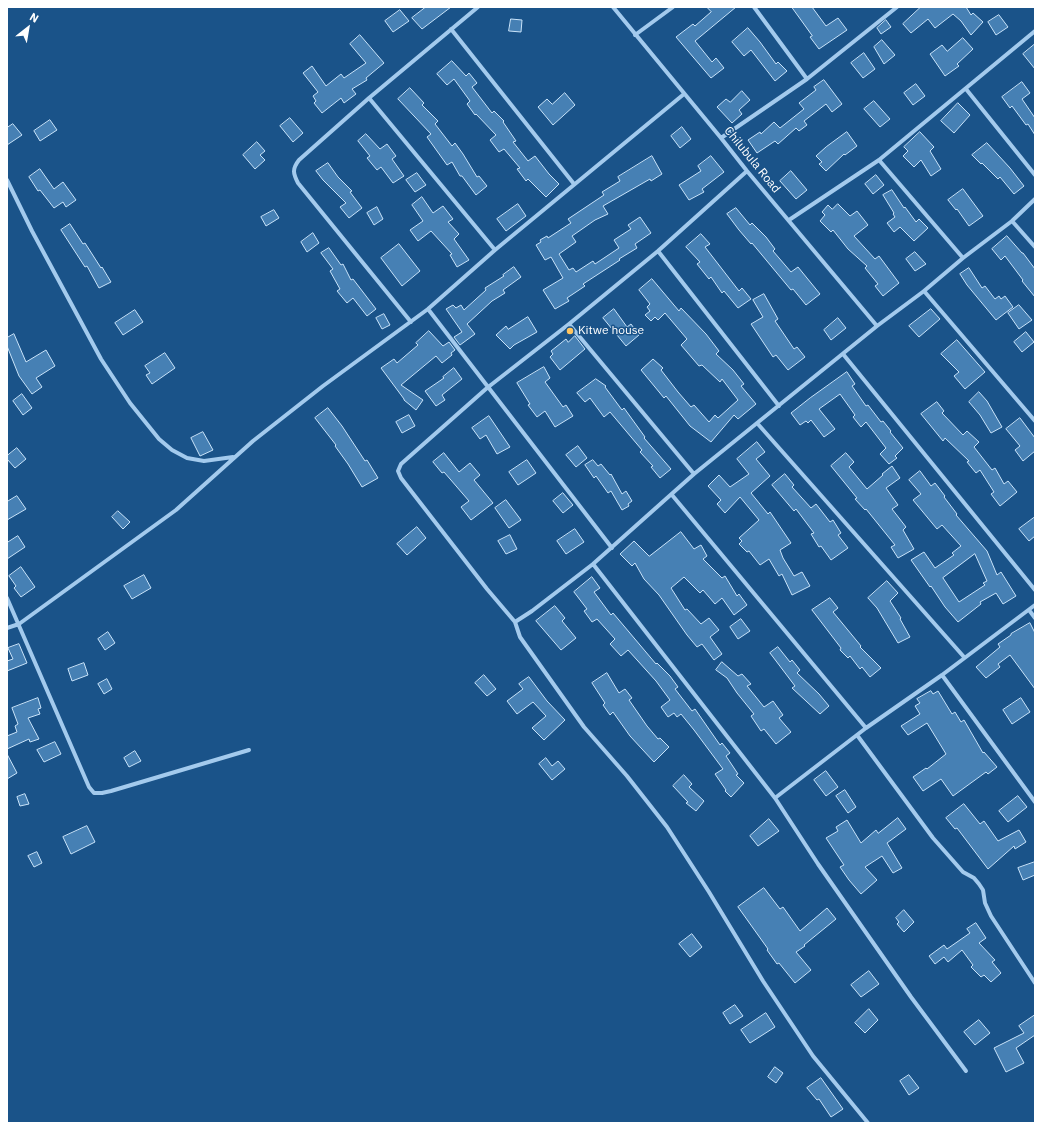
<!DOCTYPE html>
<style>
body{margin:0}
#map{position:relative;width:1042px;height:1130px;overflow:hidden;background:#1a5389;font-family:"IBM Plex Sans",sans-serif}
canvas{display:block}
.frame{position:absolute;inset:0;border:8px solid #fff;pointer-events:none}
.north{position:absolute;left:8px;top:8px;width:40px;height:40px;-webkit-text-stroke:3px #1a5389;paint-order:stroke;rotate:31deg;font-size:11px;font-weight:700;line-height:16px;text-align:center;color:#fff}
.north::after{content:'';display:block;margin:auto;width:14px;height:18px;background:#fff;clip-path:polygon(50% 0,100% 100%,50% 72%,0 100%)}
</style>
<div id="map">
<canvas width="1042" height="1130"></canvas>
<div class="frame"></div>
<div class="north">N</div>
</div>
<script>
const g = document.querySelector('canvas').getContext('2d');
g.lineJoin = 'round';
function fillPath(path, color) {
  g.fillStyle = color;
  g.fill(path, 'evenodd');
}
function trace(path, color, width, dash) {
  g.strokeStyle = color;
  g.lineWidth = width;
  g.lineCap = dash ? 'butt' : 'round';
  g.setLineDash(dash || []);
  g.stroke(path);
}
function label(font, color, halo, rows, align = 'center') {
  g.font = font + ' "IBM Plex Sans",sans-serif';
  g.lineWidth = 3;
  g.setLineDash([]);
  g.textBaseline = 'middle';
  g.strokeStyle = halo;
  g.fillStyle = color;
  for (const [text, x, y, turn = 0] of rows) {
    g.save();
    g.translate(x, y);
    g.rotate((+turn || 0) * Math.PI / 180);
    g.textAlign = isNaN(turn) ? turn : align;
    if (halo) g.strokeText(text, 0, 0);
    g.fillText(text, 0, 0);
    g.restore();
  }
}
const building = new Path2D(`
 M426 7H451L422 29 412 18Z
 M707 7H736L695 41 712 62 716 58 724 68 711 78 676 37 693 24 695 26 711 12Z
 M792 7H812L826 26 838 18 847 30 819 49 810 37 812 36Z
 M921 7H966L971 15 973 13 983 22 971 35 961 21 953 14 935 28 928 19 911 33 903 24Z
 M400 10 409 21 393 32 385 21Z
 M999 15 1008 27 996 35 988 22Z
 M511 19 522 20 521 32 509 31Z
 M886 20 891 27 881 34 877 28Z
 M748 28 760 42 776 64 778 62 787 71 775 81 751 50 744 56 732 42Z
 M360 35 384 63 366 78 367 80 352 89 356 94 344 103 341 98 322 113 314 103 316 101 313 96 318 92 303 73 312 66 326 86 341 74 344 78 366 63 350 44Z
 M963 38 973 49 957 64 959 66 945 76 930 54 942 45 947 51Z
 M882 40 895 55 884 64 874 47Z
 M1035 44V69L1023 54Z
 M864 53 875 69 863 78 851 63Z
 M452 61 466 76 469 73 477 83 472 87 492 113 494 111 504 121 503 122 516 141 513 142 528 161 535 156 549 174 559 184 546 197 528 179 526 181 517 169 520 168 504 149 499 152 490 140 496 135 476 114 475 115 467 104 470 101 454 79 447 85 437 74Z
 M824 80 842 104 832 112 826 104 804 121 807 125 799 131 796 128 778 144 775 141 757 153 748 140 760 132 761 134 774 122 780 128 804 109 799 103 816 90 814 87Z
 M1022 82 1030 93 1022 99 1035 118V135L1028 124 1026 125 1012 106 1010 108 1002 97Z
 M916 84 925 96 913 105 904 93Z
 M410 88 424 103 422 105 438 121 435 124 452 146 455 143 463 154 477 177 479 176 487 186 476 195 462 176H460L452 162 447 165 427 137 431 134 398 99Z
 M742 91 750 100 739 110 742 114 732 123 717 107 726 99 730 102Z
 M565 93 575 105 553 125 538 107 547 99 552 104Z
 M874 101 890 119 880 127 864 109Z
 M958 103 970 115 954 133 941 121Z
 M290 118 303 133 293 142 280 126Z
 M50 120 57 130 40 141 34 131Z
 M13 124 22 135 7 145V128Z
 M682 127 691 139 680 148 671 136Z
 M847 132 857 146 845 155 844 154 826 171 819 164 822 162 816 156 826 147Z
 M920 132 934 147 930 151 941 169 931 176 921 160 914 167 903 156 908 151 904 147Z
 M366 134 380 149 387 144 396 156 392 159 404 176 393 183 381 167 377 170 367 158 370 156 358 141Z
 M257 142 265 151 260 155 265 160 255 169 243 155Z
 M987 143 1010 168 1024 186 1014 194 1000 177 998 179 982 163 981 164 972 155Z
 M652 156 662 174 651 181 650 179 603 206 608 214 595 220 572 236 576 242 559 254 569 270 573 268 576 272 593 261 595 264 619 248 614 240 631 229 628 225 640 217 651 233 635 244 637 248 619 259 620 260 583 284 585 286 567 298 569 301 555 309 543 290 563 278 551 257 545 260 536 245 541 242 540 240 547 236 548 238 571 223 568 219 604 195 602 192 620 181 618 177Z
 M711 156 724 172 702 189 704 192 689 200 679 185 701 171 698 166Z
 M328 163 338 177 352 191 350 192 362 208 349 218 340 207 346 203 323 180 316 171Z
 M40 169 54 189 63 182 76 200 66 207 63 202 54 208 40 190 38 191 29 177Z
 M791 171 807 190 796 199 780 181Z
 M417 173 426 185 415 192 406 180Z
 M876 175 884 185 873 194 865 184Z
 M963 189 983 216 969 226 957 209 956 210 948 200Z
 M892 190 904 208 905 207 916 222 919 219 928 228 914 241 900 227 894 232 887 223 895 217 893 214 894 213 883 195Z
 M422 197 433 213 443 206 453 219 448 222 459 234 454 239 469 260 457 267 450 255 452 254 431 231 418 241 410 230 423 221 412 205Z
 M518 204 526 216 506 231 497 219Z
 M838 204 850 216 857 211 868 225 854 236 875 259 879 256 899 283 883 296 875 286 878 284 865 268 867 266 848 249 833 230 831 232 820 221 825 215 822 212 828 205 832 209Z
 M377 207 383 219 374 225 367 213Z
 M736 208 750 225 752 223 766 237 775 249 773 251 791 272 798 267 820 294 806 305 793 289 791 290 752 243 751 244 739 230 727 214Z
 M274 210 279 218 266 226 261 217Z
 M70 224 83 244 85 243 101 268 102 267 111 282 99 288 87 266 85 267 61 230Z
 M313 233 319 243 307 252 301 242Z
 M701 234 710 244 705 247 739 291 742 288 751 299 738 308 724 291 722 293 711 277 709 279 697 264 700 262 686 247Z
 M1007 236 1022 253H1023L1035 269V297L1022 281 1023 280 1005 256 1001 260 992 249Z
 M399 244 420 271 402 286 381 258Z
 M329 248 341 265 343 264 351 280 353 279 376 309 367 316 353 298 347 303 337 291 340 289 330 271 333 269 321 253Z
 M915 252 926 264 915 271 906 259Z
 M514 267 521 277 503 290 505 293 492 301 467 324 475 334 460 345 454 337 462 332 446 309 453 305 456 308 461 305 464 310 486 290 485 288 504 276 503 275Z
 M969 268 982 288 985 286 995 299 999 296 1001 299 1005 296 1013 307 996 320 967 285 960 274Z
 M652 279 679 311 681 308 706 334 719 351 716 354 733 370 744 384 741 386 756 404 738 419 734 415 711 442 690 426 666 396 664 398 641 370 653 359 663 368 661 370 678 392 691 407 694 405 709 422 715 415 718 418 738 400 722 379 720 382 702 365 699 366 681 345 687 339 665 313 658 320 655 317 651 321 645 315 650 311 647 307 650 304 639 290Z
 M764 294 778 319 775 321 794 349 797 347 805 357 788 370 776 355 773 357 751 324 763 317 753 300Z
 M1019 305 1032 320 1019 329 1008 313Z
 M614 309 627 327 631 324 639 335 626 346 603 318Z
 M931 309 940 319 919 337 909 326Z
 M135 310 143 322 123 335 115 323Z
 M384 314 390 325 382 329 376 318Z
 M528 317 537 332 514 345 510 349 496 335 506 326 508 329Z
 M838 318 846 328 831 340 824 330Z
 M429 331 443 346 449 342 455 350 451 353 452 355 442 363 436 356 401 385 423 400 416 410 404 400V399L381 368 394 359 397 363 418 345 416 343Z
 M1026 332 1034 342 1022 352 1014 342Z
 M14 334 26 362 46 350 55 366 36 378 42 387 32 394 19 376 7 346V338Z
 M575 336 585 349 560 370 550 357 553 354 551 351 566 339 568 342Z
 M957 340 985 372 965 389 954 376 959 372 941 354Z
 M165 353 175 368 152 384 146 375 150 373 145 366Z
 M544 367 550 378 545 382 563 407 566 405 573 416 555 427 545 411 537 417 528 405 530 404 517 383Z
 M454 368 462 379 442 395 445 400 436 406 425 391 444 378 443 377Z
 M847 372 855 384 852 386 866 406 868 405 881 422 883 421 891 431 890 432 903 448 895 456 897 458 889 464 880 454 886 448 866 422 861 427 853 417 855 415 840 394 819 409 835 429 824 437 811 420 808 423 806 421 800 425 791 413 810 398Z
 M596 379 606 386 605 387 622 410 624 408 645 437 644 438 671 469 660 478 651 467 653 466 640 452 642 450 610 412 604 417 590 398 585 402 577 393Z
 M979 392 987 401 1002 427 991 433 980 415 969 402Z
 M22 394 32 408 23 415 13 401Z
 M937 402 944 411 942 413 963 435 967 431 979 442 974 447 992 470 995 468 1004 484 1008 481 1017 492 1000 506 991 494 994 492 980 470 976 473 967 462 969 461 945 438 943 441 921 414Z
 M328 408 342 426 365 461 367 460 378 478 362 487 348 464 335 446 336 445 315 418Z
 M409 415 415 426 402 433 396 422Z
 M489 416 510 447 497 454 486 435 480 439 472 428Z
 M1020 418 1035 438V451L1023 461 1015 450 1020 446 1006 429Z
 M203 432 213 450 200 456 191 438Z
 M757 442 765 452 756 459 770 476 751 493 768 514 770 512 791 543 780 550 783 558 794 576 802 572 810 586 792 595 782 574 779 576 769 559 760 565 749 551 747 552 739 544 742 541 739 538 759 520 740 497 725 513 717 504 721 500 708 486 719 475 730 487 749 474 737 459Z
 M578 446 587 458 576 467 566 455Z
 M17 448 26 459 15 468 7 459V456Z
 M444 453 459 472 470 463 480 475 474 480 493 503 471 520 461 507 469 501 444 472 442 473 433 462Z
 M846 453 854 462 849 467 867 489 883 475 882 474 892 466 900 478 886 488 898 505 892 509 906 527 903 530 914 549 898 558 891 547 895 545 866 509 865 510 855 499 857 498 831 466Z
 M527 460 536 473 518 485 509 472Z
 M593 460 598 466 601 464 610 475 611 474 622 494 626 491 632 501 628 504 629 506 622 510 611 491 608 493 596 476 594 478 585 465Z
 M920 471 931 486 935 483 945 496 944 497 957 514 956 515 987 551 997 575 1001 572 1016 596 1003 604 996 593 980 602 981 604 958 622 945 607 931 586 930 587 911 560 924 552 935 568 954 555 952 553 961 546 942 525 937 529 913 500 921 494 909 480ZM975 554 987 581 983 583 985 585 959 602 943 578Z
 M785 474 794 485 792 487 811 508 816 504 830 522 833 520 841 533 838 535 848 548 831 560 821 546 819 547 811 534 814 533 796 509 794 511 772 485Z
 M563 493 573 505 563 513 553 501Z
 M17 496 26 509 7 520V502Z
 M506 500 521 520 509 528 495 508Z
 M118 511 130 522 123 529 112 517Z
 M1035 517V536L1029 541 1019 529Z
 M417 527 426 538 407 555 397 544Z
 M575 529 584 542 566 554 557 541Z
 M681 532 694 549 701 545 707 556 703 559 722 578 725 576 737 596 739 594 747 605 734 615 722 598 715 604 703 590 700 593 684 577 671 588 685 610 687 609 701 624 709 618 719 630 710 637 722 654 714 660 702 644 697 647 687 635 659 595 644 579 635 563 632 566 620 554 634 541 649 556Z
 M510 535 517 549 506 554 498 541Z
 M18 536 25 547 7 559V543Z
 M21 567 35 587 21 597 14 588 16 586 9 576Z
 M144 575 151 588 132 599 124 586Z
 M592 577 600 588 594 592 611 615 613 613 656 664 657 663 670 676 678 687 675 689 692 711 695 709 720 745 722 743 730 753 726 756 738 774 736 775 744 783 731 797 725 791 726 790 715 774 723 769 694 730 681 714 677 717 674 713 668 717 661 707 670 700 656 681 628 650 621 656 610 644 615 639 597 619 592 622 584 611 587 609 574 592Z
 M887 581 898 593 890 601 901 618 900 619 910 637 898 643 877 608 868 598Z
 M830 598 838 608 833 612 861 646 860 647 881 668 870 677 862 667 860 669 850 656 848 658 840 650 841 648 812 610Z
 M555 606 565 618 562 621 576 638 561 650 536 621Z
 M741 619 750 631 738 639 730 627Z
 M1030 623 1035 633V689L1010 655 998 664 1000 667 986 678 976 667 1000 647 998 644 1011 635V634Z
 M108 632 115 643 105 650 98 639Z
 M19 644 27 663 7 671V661L13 659 8 648Z
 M778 647 790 662 792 660 800 670 797 673 819 694 829 706 820 714 792 688 795 686 770 653Z
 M722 662 738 676 742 674 751 684 747 686 764 707 773 701 783 715 779 718 791 732 776 744 764 729 761 731 751 716 754 714 737 693 727 678 716 670Z
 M84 663 88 675 72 681 68 669Z
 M607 673 619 693 625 689 632 698 629 700 647 726 658 739 660 738 669 747 654 762 630 736 613 712 610 715 603 705 605 703 592 683Z
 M484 675 496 689 487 696 475 683Z
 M529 677 547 701 565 720 544 740 532 728 546 716 533 702 517 714 507 701 523 689 519 684Z
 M107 679 112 689 104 694 98 684Z
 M931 691 933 694 938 691 952 714 955 712 961 722 964 720 983 753 984 752 997 767 988 774 986 772 953 796 941 779 923 791 913 777 926 768 927 769 946 754 927 723 908 735 901 726 920 714 915 706 920 703 917 699Z
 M38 698 41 708 38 709 40 714 28 718 39 739 30 742 29 739 7 749V736L17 732 15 726 18 724 12 708Z
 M1021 698 1030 712 1012 724 1003 710Z
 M55 742 61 754 44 762 37 750Z
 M135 751 141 761 129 767 124 758Z
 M7 754 17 773 7 779Z
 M546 758 552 766 558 761 565 769 552 780 539 764Z
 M826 771 838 787 826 796 814 780Z
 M684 775 692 784 689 787 704 801 696 811 686 803 688 802 673 786Z
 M845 790 856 807 848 813 836 796Z
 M25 794 29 804 20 806 17 797Z
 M1018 796 1027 807 1008 822 999 811Z
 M964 804 980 824 984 821 998 841 1019 830 1026 842 1015 849 1014 846 988 869 957 828 955 829 946 818Z
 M898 818 906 829 887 843 902 868 893 873 882 856 865 867 877 880 861 894 849 880 840 867 844 865 826 838 838 831 836 827 847 820 861 843 876 830 878 833Z
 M769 819 779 831 758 846 750 836Z
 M87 826 95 842 71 854 63 837Z
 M37 852 42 863 34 867 28 856Z
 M1035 862V875L1023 880 1018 868Z
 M764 888 780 909 783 907 800 931 827 908 836 919 804 945 805 946 796 952 811 970 795 983 779 963 777 964 767 950 768 949 738 907Z
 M904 910 914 922 904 932 897 924 899 922 896 918Z
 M976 923 986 938 979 943 995 960 992 962 1001 973 991 982 984 975 981 977 971 967 973 965 962 950 948 962 944 957 935 964 929 956 944 945 947 949 970 933 967 929Z
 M692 934 702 947 690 957 679 944Z
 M869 971 879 984 861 997 851 985Z
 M735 1005 743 1016 730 1024 723 1013Z
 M869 1009 878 1020 865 1033 855 1023Z
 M766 1013 775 1027 750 1043 741 1030Z
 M1035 1015V1035L1016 1048 1024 1063 1006 1072 994 1048 1024 1033 1019 1026Z
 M979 1020 990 1033 975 1045 964 1032Z
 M775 1067 783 1073 776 1083 768 1077Z
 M909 1075 919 1088 909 1095 900 1081Z
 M821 1078 843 1109 831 1117 819 1099 817 1100 807 1088Z`);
fillPath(building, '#4680b4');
trace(building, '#c9e3f9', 1);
trace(new Path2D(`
 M613 7 721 138 747 171 877 326
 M754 7 807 79
 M451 29 574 184
 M635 35 673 7
 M966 89 1035 175
 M369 98 495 250
 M721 138 807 79 897 7
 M879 160 963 258
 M7 180 32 231 101 359 130 403 159 439 172 450 187 458 204 461 233 457
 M789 220 879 160 1035 31
 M1012 221 1035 247
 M658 251 779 406
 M924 291 1035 421
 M428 309 612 548
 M411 322 298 183C293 173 292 169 299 160L369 98 478 7
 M569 324 694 474
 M843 354 1035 590
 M757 423 964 657
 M672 495 866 728
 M593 564 775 798 818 864 911 997 966 1071
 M7 598 89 787 94 793H102L111 791 249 750
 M1029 610 1035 618
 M515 622 487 589 401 478 398 471 401 464 487 388 569 324 658 251 747 171
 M7 628 19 624 176 510 253 441 323 386 428 309 495 250 684 94
 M942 675 1035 802
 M857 735 933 838 963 872 974 878 979 884 983 890 985 903 991 916 1035 983
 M775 798 866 728 942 675 1035 605
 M868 1123 813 1056 763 981 709 892 667 827 627 776 584 727 520 637 515 622 532 611 593 564 694 474 877 326 924 291 963 258 1012 221 1035 199`), '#a3caed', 4);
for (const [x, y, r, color] of [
 [570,331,4,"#ffc45f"]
]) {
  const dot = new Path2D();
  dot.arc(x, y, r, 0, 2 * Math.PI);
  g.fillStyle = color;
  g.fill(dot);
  trace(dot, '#1a5389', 1.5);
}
label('12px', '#fff', '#1a5389', [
 ["Chilubula Road",752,160,51]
]);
label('12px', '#fff', '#1a5389', [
 ["Kitwe house",578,331]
], 'left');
</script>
